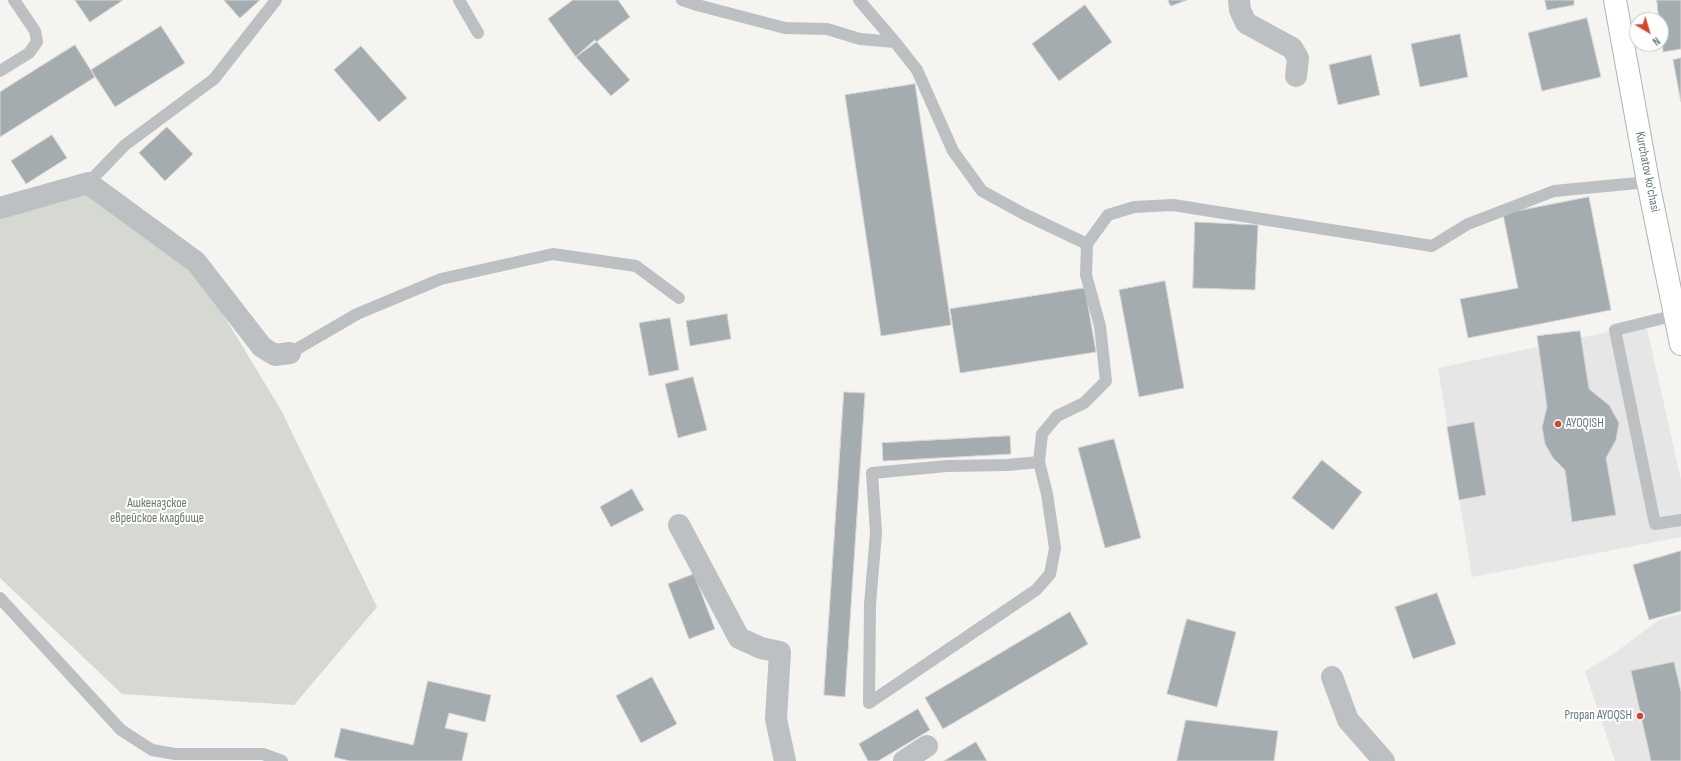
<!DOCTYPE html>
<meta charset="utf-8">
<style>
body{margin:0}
#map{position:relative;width:1681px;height:761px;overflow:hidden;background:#f5f4f1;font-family:"Sofia Sans Condensed",sans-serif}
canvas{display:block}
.north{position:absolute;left:1629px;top:12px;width:40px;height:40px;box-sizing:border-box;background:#fff;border:1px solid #c2c9cc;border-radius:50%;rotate:142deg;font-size:11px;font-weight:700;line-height:16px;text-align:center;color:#667780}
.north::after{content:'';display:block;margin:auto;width:14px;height:18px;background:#d54631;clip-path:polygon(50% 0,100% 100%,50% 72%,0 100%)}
</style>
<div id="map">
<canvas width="1681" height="761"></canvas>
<div class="north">N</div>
</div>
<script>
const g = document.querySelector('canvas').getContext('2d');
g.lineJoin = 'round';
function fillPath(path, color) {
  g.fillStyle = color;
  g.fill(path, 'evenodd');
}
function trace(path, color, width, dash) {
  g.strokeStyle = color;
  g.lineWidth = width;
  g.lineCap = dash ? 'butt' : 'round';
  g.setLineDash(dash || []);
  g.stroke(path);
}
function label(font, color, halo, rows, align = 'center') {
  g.font = font + ' "Sofia Sans Condensed",sans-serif';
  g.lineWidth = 4;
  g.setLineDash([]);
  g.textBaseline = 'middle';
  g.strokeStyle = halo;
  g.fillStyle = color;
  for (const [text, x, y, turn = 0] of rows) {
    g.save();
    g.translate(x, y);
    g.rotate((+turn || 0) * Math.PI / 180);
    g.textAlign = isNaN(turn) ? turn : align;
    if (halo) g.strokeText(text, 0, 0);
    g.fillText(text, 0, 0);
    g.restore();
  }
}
fillPath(new Path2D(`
 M1646 324 1681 480V537L1472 577 1438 368Z
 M1681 614V761H1615L1585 671 1612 655 1659 620Z`), '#e5e6e5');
fillPath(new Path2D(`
 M85 185 186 253 281 410 377 607 294 705 122 694 0 578V204Z`), '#d5d9d1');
const building = new Path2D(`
 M75 0H123L90 22Z
 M224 0H260L240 18Z
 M573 0H618L630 17 576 57 548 19Z
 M1168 0H1187L1171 6Z
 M1545 0H1574V5L1547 10Z
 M1657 0H1681V49L1663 52 1661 20H1659Z
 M1085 5 1112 42 1059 81 1032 44Z
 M1587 18 1601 77 1542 91 1528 33Z
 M161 26 185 63 115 107 91 70Z
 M1460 34 1468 77 1420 87 1411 44Z
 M595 40 630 80 611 96 576 57Z
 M75 45 95 77 0 137V92Z
 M361 46 407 98 379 122 334 70Z
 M1371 55 1380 95 1338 105 1329 65Z
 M1681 58V102L1673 60Z
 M915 84 951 325 881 336 845 95Z
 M167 127 193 154 165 181 139 153Z
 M52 135 67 158 26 184 11 161Z
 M1589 197 1611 310 1468 338 1460 299 1518 288 1503 214Z
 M1195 222 1258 225 1255 290 1193 288Z
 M1165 281 1184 388 1139 397 1119 290Z
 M1085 288 1096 352 960 373 950 309Z
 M727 314 731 339 690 346 686 321Z
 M670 318 679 370 649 376 639 323Z
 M1580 331 1589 389 1609 405 1619 423 1616 440 1606 458 1616 515 1572 522 1565 470 1553 458 1545 444 1542 427 1547 407 1537 336Z
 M693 377 707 430 678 438 665 384Z
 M844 392 865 393 845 697 824 695Z
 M1474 422 1486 495 1459 500 1447 427Z
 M1010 436 1011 454 883 461 882 443Z
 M1114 439 1141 538 1105 548 1078 448Z
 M1322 460 1362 492 1333 530 1292 498Z
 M632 489 644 510 611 527 600 507Z
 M1681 551V611L1649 620 1633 565Z
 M694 574 715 629 689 639 668 584Z
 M1437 593 1456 644 1413 659 1395 607Z
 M1070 612 1088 644 943 729 925 698Z
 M1187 619 1236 632 1217 707 1167 694Z
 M1674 662 1681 692V761H1651L1631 671Z
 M652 677 677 724 641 743 616 696Z
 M428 681 491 695 485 722 449 713 445 728 468 733 462 761H350L334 757 341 728 413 745Z
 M918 709 930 730 878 761H868L859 744Z
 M1186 720 1278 731 1274 761H1177Z
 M976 742 987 761H944Z`);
fillPath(building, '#a4acb0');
trace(building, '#d6d6d4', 1);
const secondary = new Path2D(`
 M1615 0 1648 182 1681 344`);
trace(secondary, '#aeb4b8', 24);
trace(new Path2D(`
 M459 0 478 33
 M682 0 697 5 785 28 827 29 860 39 895 42 917 70 953 151 982 191 1024 214 1087 244
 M859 0 895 42
 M0 71 29 53 37 42 35 31 14 0
 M88 183 125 145 214 79 276 0
 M1676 315 1615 330 1655 524 1681 520
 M290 353 357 314 441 279 553 254 636 266 679 298
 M1039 462 1007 465 947 466 872 473 876 533 870 604 869 703 1036 590 1050 574 1055 548 1047 494 1039 462 1042 434 1057 416 1084 403 1106 381 1100 326 1086 275 1087 244 1108 215 1134 207 1173 205 1432 246 1468 224 1554 191 1648 182
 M0 598 121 730 152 750 175 754H263L282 761`), '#bcc0c3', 12);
trace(new Path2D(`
 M1239 0 1240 10 1246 23 1292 48 1298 58 1296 76
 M0 208 88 183 196 262 262 347 275 355 290 353
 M679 525 739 638 761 648 780 652 776 719 785 761
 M1332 677 1348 720 1384 761
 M904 761 927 746`), '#bcc0c3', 22);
trace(secondary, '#fff', 22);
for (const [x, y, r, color] of [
 [1558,424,4,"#d54631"],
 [1640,716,4,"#d54631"]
]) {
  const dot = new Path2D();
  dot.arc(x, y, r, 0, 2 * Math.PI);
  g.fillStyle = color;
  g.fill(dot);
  trace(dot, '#fff', 1.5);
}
label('13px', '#667780', '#fff', [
 ["Kurchatov ko'chasi",1647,172,79]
]);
label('13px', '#667780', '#fff', [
 ["AYOQISH",1566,424],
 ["Propan AYOQSH",1632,716,"right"]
], 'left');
label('13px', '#6a7864', '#fff', [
 ["Ашкеназское",157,504],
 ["еврейское кладбище",157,519]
]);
</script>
